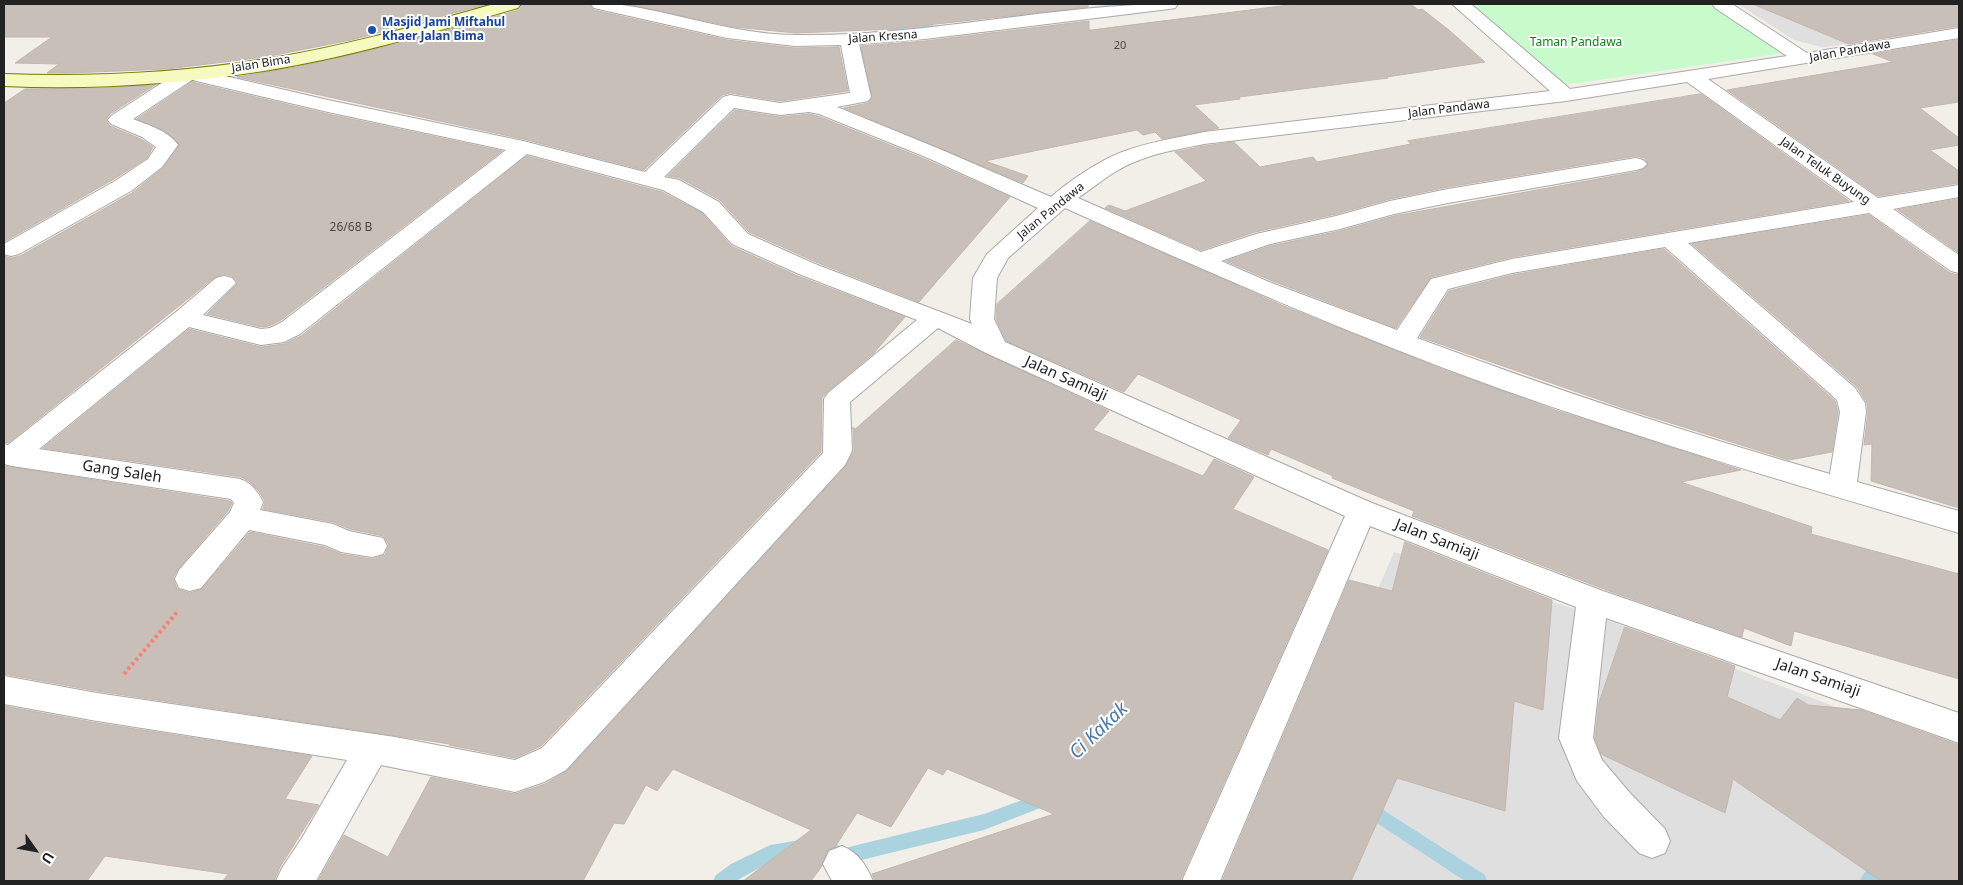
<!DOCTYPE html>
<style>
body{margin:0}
#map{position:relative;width:1963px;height:885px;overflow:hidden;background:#f2efe9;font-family:"Noto Sans",sans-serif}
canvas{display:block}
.frame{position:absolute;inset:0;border:5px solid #222;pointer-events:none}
.north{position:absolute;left:10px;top:825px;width:50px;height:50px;-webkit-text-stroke:4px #fff;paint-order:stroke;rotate:122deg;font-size:14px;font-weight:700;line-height:20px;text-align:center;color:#222}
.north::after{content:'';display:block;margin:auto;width:18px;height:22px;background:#222;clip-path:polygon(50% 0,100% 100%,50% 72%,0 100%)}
</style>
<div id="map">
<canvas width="1963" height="885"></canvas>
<div class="frame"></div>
<div class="north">U</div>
</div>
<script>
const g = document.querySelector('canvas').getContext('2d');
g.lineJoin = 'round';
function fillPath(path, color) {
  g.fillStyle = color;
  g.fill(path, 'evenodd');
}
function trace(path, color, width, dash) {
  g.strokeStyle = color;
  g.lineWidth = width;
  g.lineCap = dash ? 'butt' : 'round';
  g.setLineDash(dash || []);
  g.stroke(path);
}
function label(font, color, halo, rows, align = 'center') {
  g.font = font + ' "Noto Sans",sans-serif';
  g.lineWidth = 4;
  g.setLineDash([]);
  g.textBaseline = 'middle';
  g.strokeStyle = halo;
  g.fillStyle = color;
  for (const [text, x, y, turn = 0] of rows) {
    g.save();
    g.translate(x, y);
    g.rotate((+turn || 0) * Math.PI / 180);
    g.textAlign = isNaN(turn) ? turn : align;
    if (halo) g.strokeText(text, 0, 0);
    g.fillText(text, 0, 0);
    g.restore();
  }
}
fillPath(new Path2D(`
 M1738 4H1959V21L1850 44 1822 47 1794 40Z
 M1394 552 1600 617 1959 754V881H1250Z`), '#e0dfdf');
fillPath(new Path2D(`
 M1469 4H1711L1784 53 1564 85Z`), '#c8facc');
fillPath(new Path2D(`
 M1115 4H1136L1132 6 1083 12 1079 10 1083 8Z
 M930 25H933V29L873 35 869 33 873 31Z
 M1047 791 1053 793 1055 798 1053 803 984 830 845 864 818 853 772 861 736 881H713L716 875 731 864 770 845 818 837 845 848 984 814Z
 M1366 799 1485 875 1487 881H1465L1360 812 1358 807 1360 802Z
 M1886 857 1892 859 1894 865 1892 871 1880 881H1860C1863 871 1876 861 1886 857Z`), '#aad3df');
const building = new Path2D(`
 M4 4H488L351 40 265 57 167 69 69 73H47L59 64 15 63 52 37H4Z
 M523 4H589L594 10 727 40 795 48 839 47 848 91 780 101 730 93 722 95 644 170 523 139 237 77 297 67 393 45 519 10Z
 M627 4H1088V7L892 29 796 33 734 27Z
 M1297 4H1411L1418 10 1422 9 1450 31 1485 62 1387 77 1388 78 1239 97 1240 99 1194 105 1219 128 1162 139 1155 132 1143 135 1137 130 985 161 1028 176 1023 183 844 108 868 103 872 98 861 46 925 41 1089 21V30Z
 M1753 4H1959V26L1849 44Z
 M1959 40V102L1920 108 1959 138V145L1930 150 1959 171V183L1878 196 1727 90 1893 62 1873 54Z
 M192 82 328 114 502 151 281 320 269 326 261 327 207 314 238 283 232 276 224 274 215 277 8 443 4 442V256L11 258 20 256 132 193 163 168 179 144 165 131 137 119Z
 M155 85 110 114 106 120 110 126 141 139 153 147 147 158 114 179 4 242V103L25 89 102 88Z
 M1701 94 1849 201 1512 257 1431 277 1396 328 1270 280 1226 261 1270 246 1340 231 1394 216 1636 172 1644 169 1648 163 1644 158 1636 156 1448 187 1390 199 1336 214 1255 232 1201 250 1105 208 1109 205 1125 211 1206 181 1175 152 1204 146 1234 142 1260 167 1313 157 1317 162 1411 144 1408 141Z
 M735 110 780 117 809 114 818 116 927 160 1010 197 919 302 816 262 749 232 720 200 680 178 668 176Z
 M527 156 662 192 702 213 731 246 798 276 905 317 873 354 827 392 822 398 821 452 541 746 515 758 449 745 450 744 97 691 4 674V466L230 501 232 503 228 511 178 569 173 578 177 589 190 593 202 589 250 532 324 547 341 554 372 559 385 555 389 545 383 536 350 529 333 522 263 509 265 501 258 490 249 481 241 477 43 448 189 329 261 347 284 344 301 336Z
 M1959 199V253L1898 210Z
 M1869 215 1950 273 1959 275V508L1871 481 1872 444 1864 445 1868 412 1867 403 1857 387 1692 244Z
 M1090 221 1279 304 1442 369 1555 410 1741 470 1681 482 1812 527 1811 534 1959 574V679L1794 631 1791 646 1744 628 1742 637 1612 592 1412 516 1414 511 1332 478 1333 476 1271 449 1268 455 1228 438 1241 420 1138 374 1124 392 1006 341 996 319 997 304Z
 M1664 249 1835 401 1838 412 1832 452 1789 460 1623 408 1420 337 1449 291 1512 275Z
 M956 340 1109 411 1093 430 1203 476 1214 459 1254 477 1233 509 1328 550 1180 881H875L872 874 1054 814 947 769 943 775 928 768 891 827 857 813 835 847 827 850 822 866 811 881H743L811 830 673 769 657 791 646 785 624 824 614 823 583 881H318L344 835 388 857 431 777 515 794 545 784 567 771 846 466 854 451 853 427 855 429Z
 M1405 542 1552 600 1543 710 1514 701 1505 811 1397 778 1351 881H1222L1349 580 1392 591Z
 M1625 627 1735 666 1727 697 1780 720 1797 698 1808 705 1861 710 1959 745V881H1881L1733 779 1725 813 1601 754 1595 738 1599 703Z
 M4 706 97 723 312 756 285 799 319 805 280 867 274 881H223L228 874 105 856 87 881H4Z`);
fillPath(building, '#c7bfb8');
trace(building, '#c4b6ab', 1);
const street = new Path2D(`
 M591 4C620 2 646 9 673 15 713 24 755 35 796 35 925 37 1050 4 1178 4L1175 8 1169 9 925 39 859 44 871 97 868 101 837 107 942 150 1051 197C1069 181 1099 161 1122 152 1148 142 1177 138 1204 132L1550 91 1452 4H1471L1570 89 1787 56 1715 8 1712 4H1732L1807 53 1959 28V38L1708 79 1878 198 1959 185V197L1893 209 1959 255V273L1951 271 1869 213 1688 243 1855 388 1865 403 1866 412 1857 482 1959 511V533C1805 488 1650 442 1498 388 1351 335 1208 272 1065 208L1008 258 997 278 994 319 1005 342 1372 503 1603 591 1959 713V743L1606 618 1593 738 1602 760 1630 793 1665 829 1670 841 1665 853 1652 858 1639 853 1604 817 1577 781 1559 738 1576 607 1370 526 1220 881H1182L1345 516 986 353 938 328 850 402 852 451 845 465 566 770 544 782 515 792 381 765 316 881H276L282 868 302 838 347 760 97 721 4 704V676L97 693 395 737 515 760 542 748 823 453 824 399 828 393 917 320 799 274 732 244 703 212 663 190 527 154 300 334 284 342 261 345 189 327 39 449 240 479C252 483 257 491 263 502L260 510 333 524 349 531 383 538 387 546 383 554 372 557 341 552 325 545 249 530 201 588 190 591 179 588 175 579 179 570 230 512 234 503 231 499 12 466 4 464V444L8 445 176 312 216 278 224 276 232 278 236 283 203 315 261 329 270 328 282 322 506 150 328 112 192 80 133 119C148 125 169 131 178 145L162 167 131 191 19 254 11 256 4 254V244L115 181 148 159 156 147 142 137 111 124 108 120 111 116 180 71 195 69 328 100 523 141 645 172 723 97 730 95 780 103 850 93 841 45 795 46 727 38 594 8ZM1687 82 1854 202 1512 259 1431 279 1397 330 1269 282 1221 261 1270 244 1340 229 1394 214 1448 203 1636 170 1643 168 1647 164 1643 160 1636 158 1448 189 1390 201 1336 216 1256 234 1201 252 1078 198C1097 185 1115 169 1137 161 1158 152 1181 149 1204 144L1566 101ZM734 108 780 115 809 112 819 114 928 158 1038 208 987 254 973 278 970 319 972 324 815 264 748 234 719 202 679 180 664 177ZM1665 247 1837 400 1840 412 1830 474C1690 434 1553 389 1417 338L1448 289 1512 273Z
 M842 846C859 853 866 865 873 881H832L823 864 829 851Z`);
const secondary = new Path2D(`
 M494 4H521L518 8C435 32 350 57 264 71 179 84 91 90 4 86V74C91 77 179 73 265 59 343 47 418 25 494 4Z`);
trace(street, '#a9a9a9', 2);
trace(secondary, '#707d05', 2);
trace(new Path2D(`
 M124 674 177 612`), '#fa8072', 4, [3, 3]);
fillPath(street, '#fff');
fillPath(secondary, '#f7fabf');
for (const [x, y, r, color] of [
 [372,30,5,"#1a4fb4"]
]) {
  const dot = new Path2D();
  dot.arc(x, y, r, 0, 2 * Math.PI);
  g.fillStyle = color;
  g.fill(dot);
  trace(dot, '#fff', 2);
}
label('11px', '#4b4948', null, [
 ["20",1120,46]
]);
label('bold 12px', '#164399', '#fff', [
 ["Masjid Jami Miftahul",382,23],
 ["Khaer Jalan Bima",382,37]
], 'left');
label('12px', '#222', '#fff', [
 ["Jalan Kresna",883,37,-4],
 ["Jalan Pandawa",1850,51,-10],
 ["Jalan Bima",261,64,-9],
 ["Jalan Pandawa",1449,109,-7],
 ["Jalan Teluk Buyung",1825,171,35],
 ["Jalan Pandawa",1051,211,-39]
]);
label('12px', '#0c8416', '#fff', [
 ["Taman Pandawa",1576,43]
]);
label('12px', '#4b4948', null, [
 ["26/68 B",351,228]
]);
label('15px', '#222', '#fff', [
 ["Jalan Samiaji",1066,379,24],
 ["Gang Saleh",122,472,9],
 ["Jalan Samiaji",1437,540,21],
 ["Jalan Samiaji",1818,678,19]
]);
label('italic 19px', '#4a7aab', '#fff', [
 ["Ci Kakak",1099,731,-44]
]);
</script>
